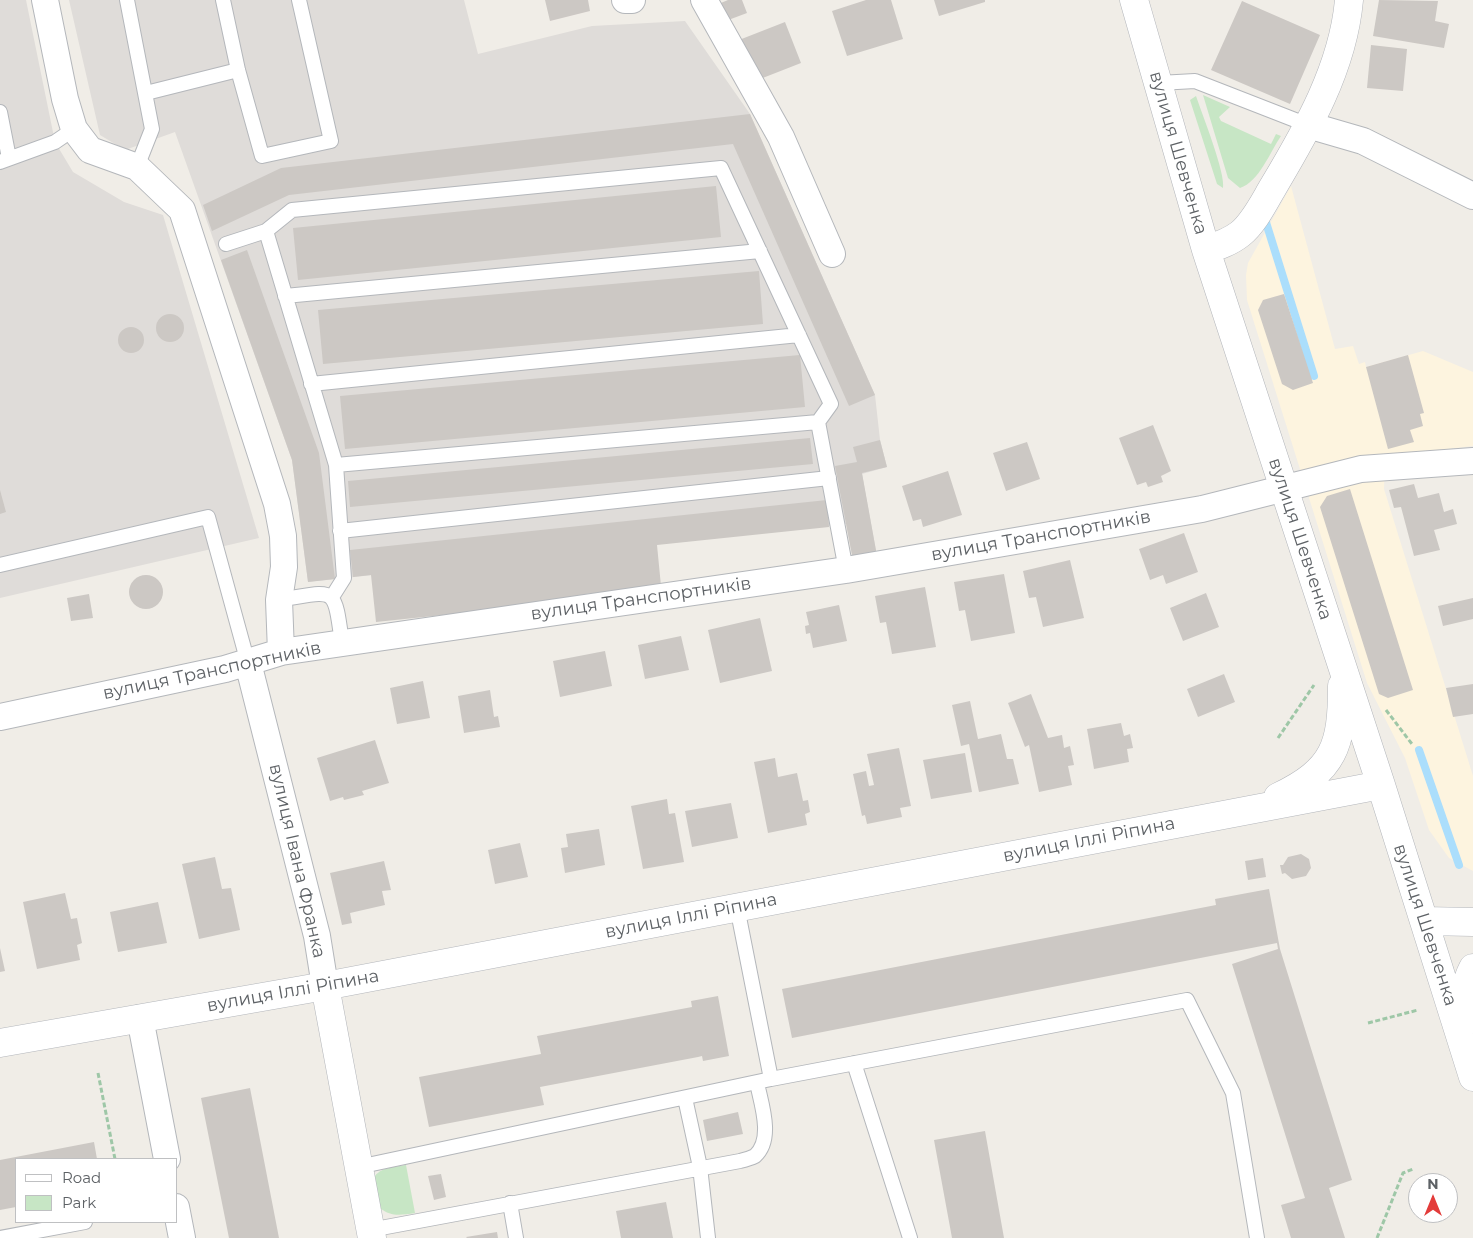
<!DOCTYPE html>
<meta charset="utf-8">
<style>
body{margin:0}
#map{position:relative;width:1473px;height:1238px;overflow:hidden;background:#f0ede7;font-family:Montserrat,sans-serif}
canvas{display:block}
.legend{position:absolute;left:15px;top:1158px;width:162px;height:65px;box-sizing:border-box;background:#fff;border:1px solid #bfc0c2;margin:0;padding:6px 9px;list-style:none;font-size:15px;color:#5e6266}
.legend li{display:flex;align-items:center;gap:10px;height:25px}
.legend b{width:25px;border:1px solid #bfc0c2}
.north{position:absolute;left:1408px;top:1173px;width:50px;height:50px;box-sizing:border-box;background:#fff;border:1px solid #bfc0c2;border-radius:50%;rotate:0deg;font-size:14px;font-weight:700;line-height:20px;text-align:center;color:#5e6266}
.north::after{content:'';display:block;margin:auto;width:18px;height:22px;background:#e33c3a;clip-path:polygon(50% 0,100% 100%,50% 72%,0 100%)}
</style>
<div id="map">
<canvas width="1473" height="1238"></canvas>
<ul class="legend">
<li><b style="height:6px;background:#fff"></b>Road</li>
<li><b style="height:14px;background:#c7e6c5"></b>Park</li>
</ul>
<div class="north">N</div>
</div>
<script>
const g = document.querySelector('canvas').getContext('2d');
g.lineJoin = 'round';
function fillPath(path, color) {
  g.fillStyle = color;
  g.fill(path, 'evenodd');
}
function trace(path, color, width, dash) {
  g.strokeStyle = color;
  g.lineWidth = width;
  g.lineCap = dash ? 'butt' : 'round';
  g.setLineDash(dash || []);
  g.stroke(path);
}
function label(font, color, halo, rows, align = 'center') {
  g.font = font + ' Montserrat,sans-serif';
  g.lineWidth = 4;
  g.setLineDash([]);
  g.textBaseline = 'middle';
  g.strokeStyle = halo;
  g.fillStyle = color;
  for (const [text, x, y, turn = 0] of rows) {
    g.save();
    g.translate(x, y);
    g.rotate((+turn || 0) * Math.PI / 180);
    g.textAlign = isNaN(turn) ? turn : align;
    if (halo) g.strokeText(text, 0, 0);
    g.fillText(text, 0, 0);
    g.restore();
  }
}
fillPath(new Path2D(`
 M1291 186 1335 349 1353 346 1359 364 1365 362 1366 367 1423 351 1473 372V446L1385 456 1384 489 1473 776V871L1449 858 1429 830 1405 758 1367 683 1247 300 1246 275 1248 263Z`), '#fdf4df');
fillPath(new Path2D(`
 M0 0H26L55 142 73 172 124 202 163 215 259 538 0 598Z
 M69 0H464L478 54 592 26 685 21 750 114 875 395 880 440 887 467 862 474 877 556 853 560 846 524 308 582 292 460 175 132 125 150 100 135Z`), '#dfdcd9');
fillPath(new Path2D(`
 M1203 95 1230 107 1219 117 1221 121 1271 144 1276 134 1281 136C1270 152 1259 182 1240 188L1228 178Z
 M1196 96C1202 114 1226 174 1223 188L1217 184 1190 100Z
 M406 1165 415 1213C401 1215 391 1217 380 1208L374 1178C379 1167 396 1167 406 1165Z`), '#c7e6c5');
trace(new Path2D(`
 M1264 216 1314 376
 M1419 750 1459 865`), '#abdefc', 8);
fillPath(new Path2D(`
 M545 0H588L590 11 550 21Z
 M728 0H742L747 13 723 22 716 5Z
 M866 0H891L903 39 847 56 832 11Z
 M934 0H985V2L939 16Z
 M1379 0 1438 1 1435 21 1449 24 1444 48 1373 36Z
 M1242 1 1320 35 1290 104 1211 70Z
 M785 22 801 63 755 81 739 40Z
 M1371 45 1407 49 1403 91 1367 88Z
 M750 114 875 395 849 406 733 144 289 195 212 231 203 205 281 168Z
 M716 186 721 237 298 280 293 228Z
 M247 250 319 453 335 579 308 582 292 460 221 260Z
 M759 271 763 324 323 364 318 310Z
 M1284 294 1313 383 1293 390 1282 384 1258 310 1263 300Z
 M156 328a14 14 0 1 1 28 0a14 14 0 1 1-28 0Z
 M118 340a13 13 0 1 1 26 0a13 13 0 1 1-26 0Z
 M800 355 805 407 345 449 340 396Z
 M1408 355 1424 413 1420 414 1423 426 1410 430 1414 442 1388 449 1366 367Z
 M1153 425 1171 471 1161 476 1163 482 1148 487 1146 482 1137 485 1119 438Z
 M810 438 813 464 350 507 348 481Z
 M880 440 887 467 862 473 877 556 853 560 835 466 857 462 853 447Z
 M1027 442 1040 479 1006 491 993 453Z
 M948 471 962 515 923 527 921 519 913 521 902 486Z
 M1414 484 1418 498 1439 493 1444 512 1453 509 1457 524 1434 530 1440 550 1414 556 1401 507 1394 508 1389 490Z
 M1350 489 1413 690 1388 698 1379 694 1320 507 1327 496Z
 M0 490 6 512 0 514Z
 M827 500 829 527 657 545 661 586 586 594V600L376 622 371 575 353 577 350 550Z
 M1184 533 1198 572 1166 584 1163 575 1150 580 1139 549Z
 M1070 560 1084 618 1043 627 1036 597 1029 598 1023 571Z
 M1004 574 1015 633 971 641 965 610 959 611 954 582Z
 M129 592a17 17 0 1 1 34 0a17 17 0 1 1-34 0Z
 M925 587 936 647 892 654 886 622 880 623 875 596Z
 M1206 593 1219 627 1183 641 1170 608Z
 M89 594 93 618 71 621 67 598Z
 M1473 598V619L1443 626 1438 606Z
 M839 605 847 641 813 648 810 633 806 634 805 626 809 625 806 612Z
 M760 618 772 671 720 683 708 630Z
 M681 636 689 670 645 679 638 645Z
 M605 651 612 686 560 697 553 661Z
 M1224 674 1235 702 1198 717 1187 689Z
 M423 681 430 718 397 724 390 688Z
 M1473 684V714L1453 717 1446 688Z
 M490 690 494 717 498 716 500 727 464 733 458 696Z
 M1031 694 1048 738 1062 735 1064 748 1070 746 1074 765 1068 766 1072 785 1039 792 1029 745 1025 747 1008 703Z
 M970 701 978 739 1001 734 1007 759H1013L1019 784 979 792 969 744 961 746 952 705Z
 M1121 723 1124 736 1130 734 1133 748 1127 749 1129 762 1094 769 1087 729Z
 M375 740 389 783 362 791 364 795 344 800 343 797 330 801 317 758Z
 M899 748 911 806 900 808 902 817 867 824 865 815 862 816 853 774 866 771 869 786 874 785 867 754Z
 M965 753 972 792 931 799 923 760Z
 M775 758 778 777 797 773 803 801 808 800 810 812 805 814 807 825 768 833 754 762Z
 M667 799 669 814 675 813 684 862 643 869 631 806Z
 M731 803 738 838 692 847 685 811Z
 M599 829 605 865 565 873 561 848 568 847 566 834Z
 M520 843 528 877 495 884 488 850Z
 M1301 854 1309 859 1311 868 1306 876 1292 879 1285 873 1282 874 1280 865H1283L1288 857Z
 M215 857 222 889 231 888 240 930 199 939 182 864Z
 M1263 858 1266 877 1248 880 1245 861Z
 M384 861 391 890 382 891 385 905 350 913 352 923 342 925 330 873Z
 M1269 889 1280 949 1352 1180 1329 1188 1345 1238H1291L1281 1205 1305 1198 1232 964 1278 949 1277 943 792 1038 782 989 1216 905 1215 899Z
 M65 893 71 919 77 918 82 943 77 945 80 960 37 969 23 902Z
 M158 902 167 943 118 952 110 912Z
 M0 948 5 971 0 972Z
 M718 996 729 1056 703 1061 702 1056 698 1057 540 1087 544 1105 429 1127 419 1077 541 1054 537 1036 692 1007 691 1001Z
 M250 1088 279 1238H229L201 1098Z
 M738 1112 743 1134 707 1141 703 1120Z
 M985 1131 1004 1238H952L934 1140Z
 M94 1142 97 1159H16V1207L0 1210V1160Z
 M441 1174 446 1197 434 1200 428 1176Z
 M666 1202 673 1238H621L616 1211Z
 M497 1232 498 1238H467L466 1237Z`), '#ccc8c4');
const lane = new Path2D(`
 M127 0 152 129 137 167
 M223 0 238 70 262 156 331 141 299 0
 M1159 83 1195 81 1308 125
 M146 93 238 70
 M0 112 9 158
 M0 162 55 142 74 129
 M266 231 336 465 344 578 332 597
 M226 244 266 231 292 210 721 168 831 404 818 422 846 570
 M285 296 760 251
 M311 384 799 335
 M336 465 818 422
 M340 531 829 478
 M0 565 208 517 248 663
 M279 600C336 591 334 584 342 643
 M737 907 771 1079
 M854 1063 910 1238
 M685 1098 700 1167 708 1238
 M358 1167 771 1079 1187 1000 1233 1093 1257 1238
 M510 1203 516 1238
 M370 1230 740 1161C744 1160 751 1158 755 1156 774 1139 761 1103 757 1083
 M0 1238 85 1222`);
const street = new Path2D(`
 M45 0 65 99 74 129 90 150 137 167 182 210 277 504 283 536 284 567 279 600 281 652
 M625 0H632
 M704 0 781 137 832 254
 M1308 125 1363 141 1473 196
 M248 663 317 936 325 986
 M0 717 225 669 281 652 846 570 1202 509 1361 469 1473 461
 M140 1018 167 1159
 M176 1207 182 1238`);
const secondary = new Path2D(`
 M1134 0 1206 250 1381 785 1473 1077
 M1206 250C1218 246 1230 242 1240 234 1254 223 1264 202 1273 187 1307 130 1343 68 1349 0
 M1278 797C1335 770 1342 745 1342 686
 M1424 921 1473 922
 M325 986 372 1238
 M1462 1025C1462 1005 1464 985 1473 968
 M0 1043 325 986 1381 785`);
trace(lane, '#b4b7bb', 16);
trace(street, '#b4b7bb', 28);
trace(secondary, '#b3b6bb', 29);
trace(new Path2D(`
 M1386 710 1412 744
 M1278 738 1314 685
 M1368 1023 1418 1010
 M98 1073 115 1159
 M1377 1238 1403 1173 1413 1169`), '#9ec7a7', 3, [5, 2.5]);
trace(lane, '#fff', 14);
trace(street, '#fff', 26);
trace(secondary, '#fff', 28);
label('18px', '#5e6266', '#fff', [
 ["вулиця Шевченка",1178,153,74],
 ["вулиця Транспортників",1041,536,-10],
 ["вулиця Шевченка",1300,539,72],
 ["вулиця Транспортників",641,599,-8],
 ["вулиця Транспортників",212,671,-12],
 ["вулиця Іллі Ріпина",1089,840,-11],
 ["вулиця Івана Франка",297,861,77],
 ["вулиця Іллі Ріпина",691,916,-11],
 ["вулиця Шевченка",1425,925,72],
 ["вулиця Іллі Ріпина",293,991,-10]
]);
</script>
